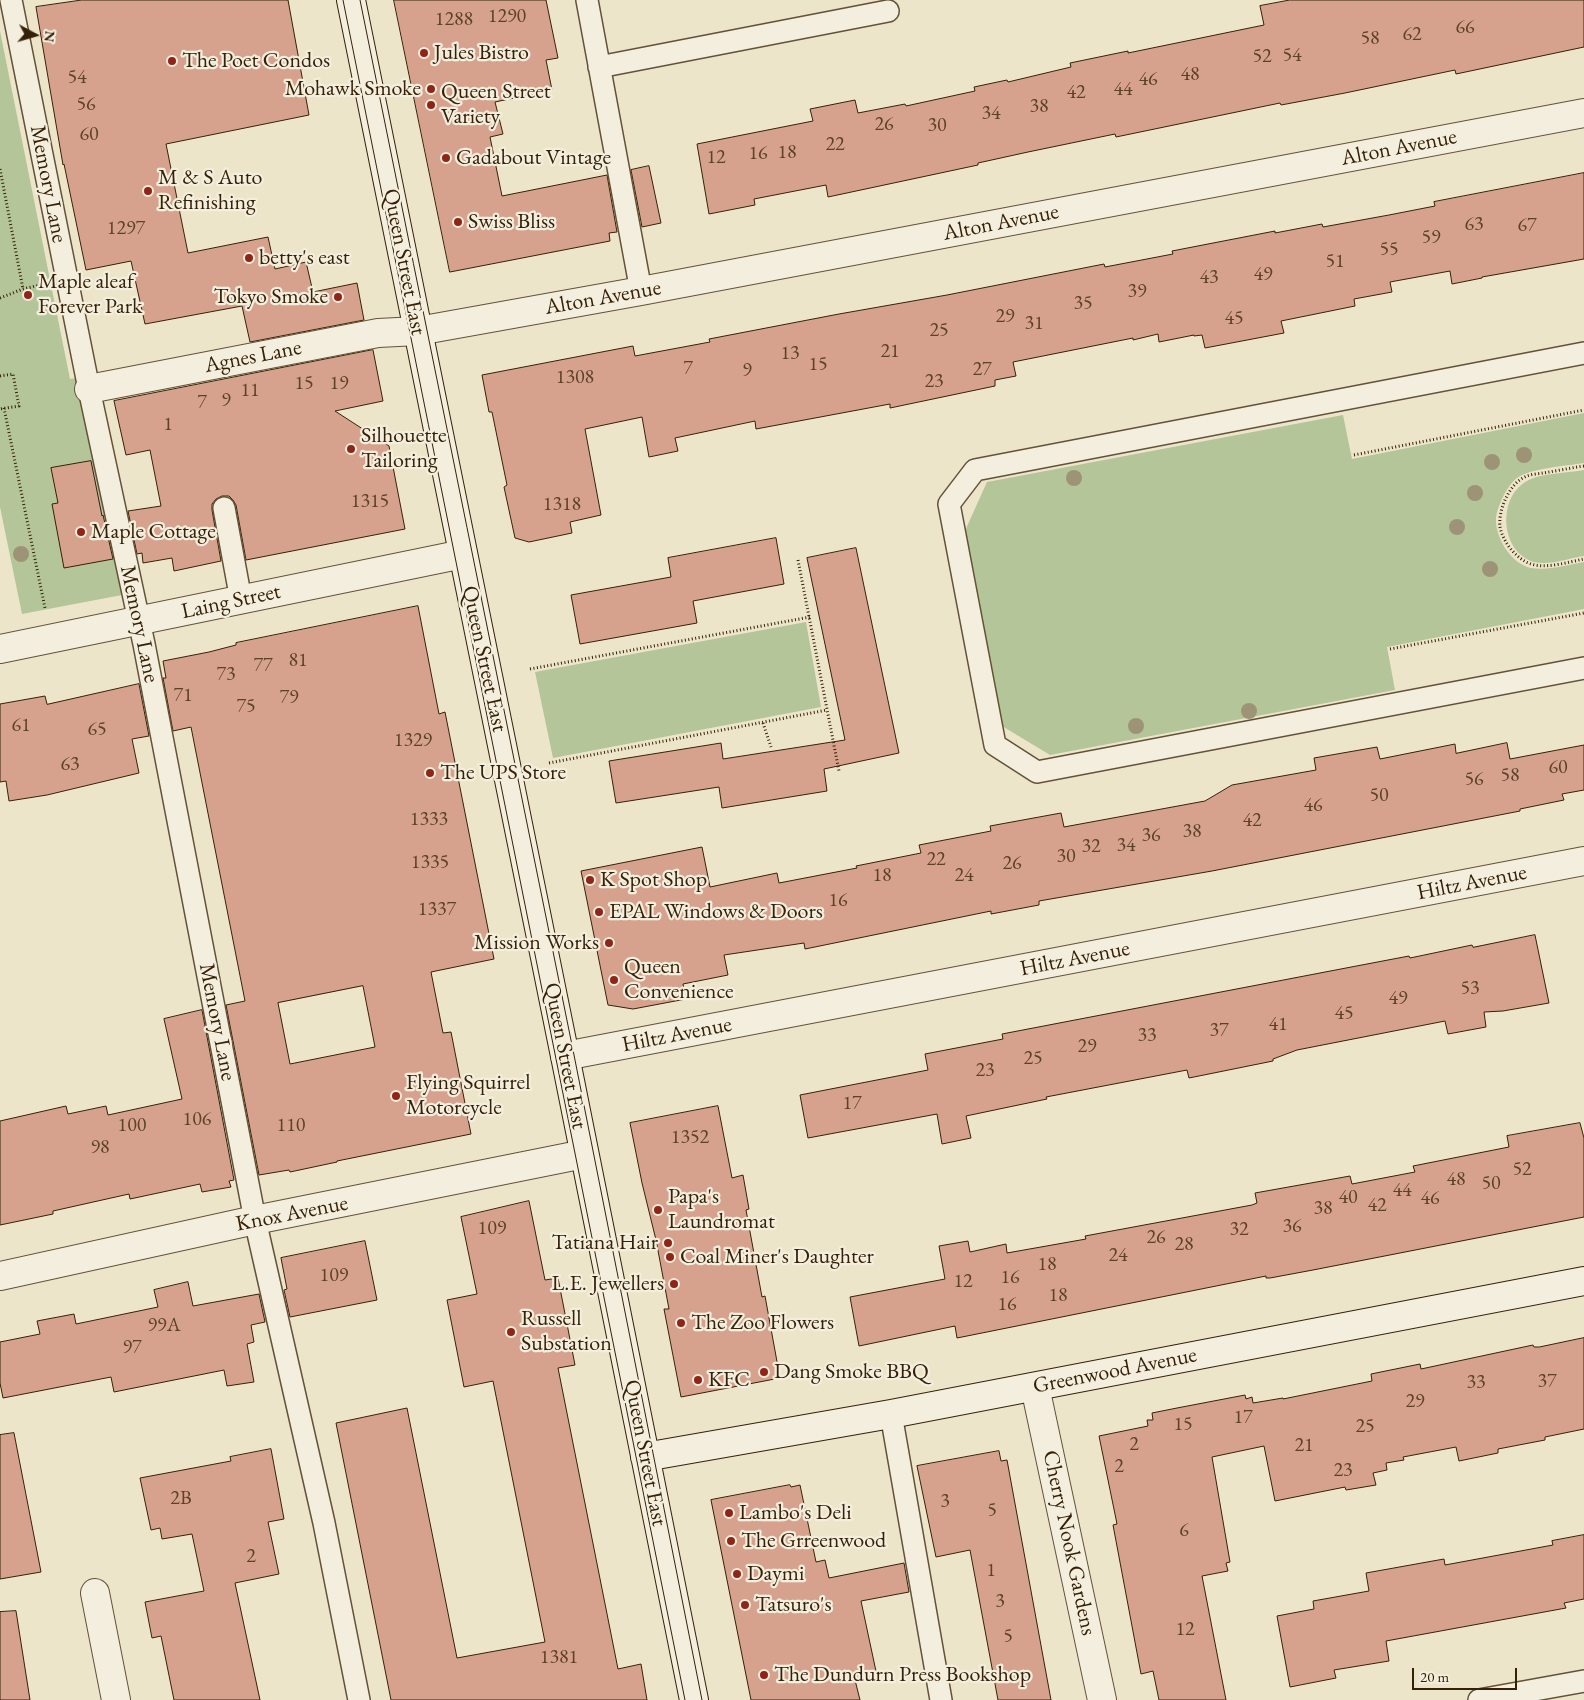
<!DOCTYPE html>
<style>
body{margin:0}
#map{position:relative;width:1584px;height:1700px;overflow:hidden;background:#ede5ca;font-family:"EB Garamond",serif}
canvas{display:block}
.north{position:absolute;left:10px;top:10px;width:50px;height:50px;-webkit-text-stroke:4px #f3eedd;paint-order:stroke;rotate:96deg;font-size:14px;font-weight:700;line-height:20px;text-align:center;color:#352107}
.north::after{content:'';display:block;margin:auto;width:18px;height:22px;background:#352107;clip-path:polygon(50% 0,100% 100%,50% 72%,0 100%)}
.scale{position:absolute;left:1412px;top:1668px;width:105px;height:22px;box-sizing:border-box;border:2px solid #352107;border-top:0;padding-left:6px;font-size:15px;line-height:18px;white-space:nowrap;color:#352107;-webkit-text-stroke:4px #f3eedd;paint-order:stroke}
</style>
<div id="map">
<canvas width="1584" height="1700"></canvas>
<div class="north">N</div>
<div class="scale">20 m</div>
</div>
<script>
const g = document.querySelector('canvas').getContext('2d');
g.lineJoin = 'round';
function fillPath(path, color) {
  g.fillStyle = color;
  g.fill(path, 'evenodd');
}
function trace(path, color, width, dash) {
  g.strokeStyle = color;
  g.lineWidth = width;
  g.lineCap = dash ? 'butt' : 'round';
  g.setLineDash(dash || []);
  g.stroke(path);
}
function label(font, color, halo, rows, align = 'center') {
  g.font = font + ' "EB Garamond",serif';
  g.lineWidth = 4.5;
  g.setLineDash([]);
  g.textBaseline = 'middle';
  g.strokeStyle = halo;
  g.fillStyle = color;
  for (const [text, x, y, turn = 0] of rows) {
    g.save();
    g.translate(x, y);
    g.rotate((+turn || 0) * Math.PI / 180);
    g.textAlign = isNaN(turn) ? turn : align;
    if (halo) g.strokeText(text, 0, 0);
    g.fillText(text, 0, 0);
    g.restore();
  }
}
fillPath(new Path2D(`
 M0 31 70 379 77 378 122 595 22 614 0 507Z
 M1584 413V463C1566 466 1531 468 1517 478 1507 485 1495 510 1496 522 1497 540 1512 564 1531 568 1548 571 1567 565 1584 562V609L1387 647 1395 690 1050 755 1002 726 964 533 987 482 1343 415 1352 459Z
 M1584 470V556C1569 558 1549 566 1534 562 1500 552 1497 497 1527 481 1541 473 1568 473 1584 470Z
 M806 622 821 707 553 758 535 672Z`), '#b4c59a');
const building = new Path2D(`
 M82 0H288L309 115 166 144 188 253 268 237 275 269 306 262 313 292 357 283 364 320 250 342 242 306 145 324 131 261 86 270 64 164 63 165 36 7Z
 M394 0H546L558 58 546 60 552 90 495 102 503 134 490 137 502 196 607 175 617 232 609 233 610 241 450 272Z
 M1290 0H1584V47L1456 74 1455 70 1345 93 1281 105 1280 103 1116 137 1115 134 1028 152 978 163V165L828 197 826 185 754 199 755 205 709 214 697 144 813 121 810 109 855 100 858 113 905 104 906 106 975 91 974 87 1007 80 1008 82 1071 67 1070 63 1128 51V53L1264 25 1260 6Z
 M649 166 661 223 642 227 631 170Z
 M1584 173V259L1482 277V278L1452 284 1450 271 1390 282 1392 292 1354 299 1355 306 1281 321 1284 333 1205 348 1202 335 1194 336V335L1159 342 1158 334 1133 340V338L1013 362 1016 376 995 380V386L890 408V404L756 429 755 421 675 438 678 451 649 457 642 417 585 429 601 515 570 522 572 533 529 542 515 538 504 487 507 485 492 412H489L482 375 633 346 635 356 710 342 709 339 839 314 947 295 1104 264 1105 267 1173 254 1172 251 1275 231V233L1322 224 1323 227 1389 215 1435 206 1434 202Z
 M373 350 383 401 335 411 389 446 405 529 246 560 236 505 233 500 229 496H222L216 499 212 504V510L221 561 174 571 172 558 143 563 142 553 137 554 128 511 161 506 150 450 126 455 114 401Z
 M91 461 102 516 103 515 113 559 64 568 52 504 58 503 51 468Z
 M776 538 784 584 693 601 697 623 580 644 571 595 671 577 668 558Z
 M856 548 899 753 824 769 827 791 722 808 719 787 616 803 609 761 721 743 723 759 845 740 807 558Z
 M418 606 439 714 445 712 494 959 431 972 443 1033 451 1032 471 1134 337 1161V1162L290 1172 289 1170 259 1175 226 1005 245 1001 191 727 173 731 163 678H166L163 661 209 652 236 645V643ZM363 986 375 1047 290 1064 278 1003Z
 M139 684 149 736 132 739 139 773 47 795 9 801 6 781 0 782V704L45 696 47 704Z
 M1507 743 1510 759 1584 745V790L1562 794 1564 800 1520 809V811L1212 871 1039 901V905L991 914V911L805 949 804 943 724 955 728 975 683 984 686 999 633 1009 608 1005 581 871 702 847 710 887 777 873 779 883 857 868 856 866 921 853 919 845 991 831 990 826 1061 813 1064 827 1205 801 1232 785 1316 770 1314 758 1377 747 1380 759 1455 744 1456 753Z
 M1535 935 1549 1003 1503 1011 1484 1012 1486 1027 1448 1034 1445 1021 1297 1050 1273 1059V1061L1189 1078 1187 1070 1046 1097 1047 1099 966 1116 971 1138 942 1144 937 1114 808 1138 800 1095 928 1070 925 1054 1003 1039 1002 1034 1346 968 1409 956 1410 958 1472 945 1473 947Z
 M202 1010 234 1180 229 1181 231 1187 202 1192 200 1184 130 1199 129 1194 53 1211V1214L0 1225V1121L66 1106 68 1114 106 1106 108 1115 182 1099 164 1019Z
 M718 1106 732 1178 743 1175 749 1209 746 1210 762 1297 765 1296 780 1378 681 1397 664 1309H669L656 1240 642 1183 630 1123Z
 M1580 1123 1584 1138V1217L1313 1270 1270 1278H1266V1276L957 1338 955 1326 859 1346 850 1297 945 1279 939 1246 968 1241 970 1252 1006 1244 1007 1253 1086 1239 1085 1236 1252 1205 1257 1203 1255 1193 1350 1176 1352 1184 1415 1172 1413 1166 1509 1147 1507 1136Z
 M529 1201 545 1280 558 1278 575 1365 558 1368 618 1669 641 1664 647 1700H391L336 1423 407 1408 457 1658 545 1642 493 1381 464 1387 447 1300 477 1294 461 1217Z
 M365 1241 377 1300 290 1317 284 1290 287 1289 281 1258Z
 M188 1282 193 1306 259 1294 265 1322 251 1325 254 1342 247 1344 254 1382 227 1386 224 1370 114 1392 111 1377 3 1398 0 1383V1342L40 1334 37 1321 74 1314 76 1324 158 1307 154 1290Z
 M1584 1338V1429L1545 1437V1440L1498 1449V1453L1459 1461 1456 1447 1403 1457 1404 1460 1386 1463 1387 1470 1373 1473 1376 1485 1346 1490 1345 1487 1275 1501 1264 1446 1212 1457 1230 1562 1226 1563 1228 1571 1202 1576 1226 1700H1159L1153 1671 1141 1674 1113 1525 1117 1524 1099 1436 1148 1426 1147 1420H1153L1152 1413 1177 1408 1245 1395 1246 1399 1252 1397 1253 1403 1283 1398V1399L1372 1381 1371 1374 1420 1364 1421 1369 1533 1345 1534 1347H1539Z
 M14 1433 41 1572 0 1579V1435Z
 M271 1449 284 1519 268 1522 279 1574 235 1583 260 1700H174L161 1636 152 1638 145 1602 204 1591 192 1534 162 1539 160 1528 151 1530 140 1478 231 1461 230 1457Z
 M999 1451 1001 1461 1007 1460 1051 1700H998L970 1550 936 1557 917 1466Z
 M790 1485 791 1487 800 1485 816 1562 825 1560 829 1578 904 1563 909 1592 861 1601 877 1676 855 1680 860 1700H751L711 1500Z
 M1584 1535V1599L1564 1603 1566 1608 1386 1641 1389 1661 1334 1670 1336 1678 1290 1687 1277 1616 1314 1609 1313 1601 1369 1591 1366 1573 1444 1559 1445 1565 1553 1545 1552 1541Z
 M16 1611 30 1700H0V1612Z`);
fillPath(building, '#d6a28e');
trace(building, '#352107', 1);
const lane = new Path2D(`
 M11 0 89 389 144 644 255 1220 324 1523 359 1700
 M587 0 641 291
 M599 67 888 11
 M1584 353 975 470 949 504 995 745 1037 772 1584 668
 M224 508 241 600
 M891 1414 941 1700
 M1479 1700 1584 1681`);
const street = new Path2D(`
 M89 389 378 333 418 331 641 291 1584 113
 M0 649 463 554
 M565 1056 1584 861
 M0 1276 255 1220 584 1154
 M1035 1387 1102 1700
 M95 1593 116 1700`);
const secondary = new Path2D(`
 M351 0 565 1056 694 1700
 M645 1457 891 1414 1584 1281`);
trace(lane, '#635238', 24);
trace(street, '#635238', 30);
trace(secondary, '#352107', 30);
trace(new Path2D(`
 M0 169 23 289
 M0 298 23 289 40 285
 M0 376 13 374 19 406 0 409
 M4 408 45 608
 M1354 455 1584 410
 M1584 466C1570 468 1556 471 1543 473 1538 474 1532 474 1527 476 1510 482 1498 509 1500 527 1503 542 1516 559 1531 564 1547 569 1568 562 1584 559
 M798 560 839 771
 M1390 649 1584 613
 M530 669 810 617
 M763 723 771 747
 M549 763 827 710`), '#352107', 3, [1, 2.5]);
trace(lane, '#f3eedd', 21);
trace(street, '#f3eedd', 28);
trace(secondary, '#f3eedd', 28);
trace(new Path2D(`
 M343 0 685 1700
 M360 0 574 1055 702 1700`), '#352107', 1);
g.fillStyle = '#9d9477';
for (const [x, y] of [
 [1524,455],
 [1492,462],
 [1074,478],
 [1475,493],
 [1457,527],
 [21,554],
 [1490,569],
 [1249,711],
 [1136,726]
]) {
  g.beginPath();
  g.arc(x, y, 8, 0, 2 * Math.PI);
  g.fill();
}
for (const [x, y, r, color] of [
 [424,53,5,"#8f2418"],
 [172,61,5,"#8f2418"],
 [431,89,5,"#8f2418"],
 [431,105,5,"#8f2418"],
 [446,158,5,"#8f2418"],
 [148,191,5,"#8f2418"],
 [458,222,5,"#8f2418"],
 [249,258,5,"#8f2418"],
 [28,295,5,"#8f2418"],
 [338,297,5,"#8f2418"],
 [351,449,5,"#8f2418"],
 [81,532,5,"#8f2418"],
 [430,773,5,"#8f2418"],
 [590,880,5,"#8f2418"],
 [599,912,5,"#8f2418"],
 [609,943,5,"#8f2418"],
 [614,980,5,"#8f2418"],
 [396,1096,5,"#8f2418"],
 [658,1210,5,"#8f2418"],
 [668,1243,5,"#8f2418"],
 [670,1257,5,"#8f2418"],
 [674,1284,5,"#8f2418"],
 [681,1323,5,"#8f2418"],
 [511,1332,5,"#8f2418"],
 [764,1372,5,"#8f2418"],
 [698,1380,5,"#8f2418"],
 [729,1513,5,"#8f2418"],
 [731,1541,5,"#8f2418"],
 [737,1574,5,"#8f2418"],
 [745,1605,5,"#8f2418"],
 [764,1675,5,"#8f2418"]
]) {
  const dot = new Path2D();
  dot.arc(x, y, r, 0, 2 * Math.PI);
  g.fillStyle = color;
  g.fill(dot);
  trace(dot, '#f3eedd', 2);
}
label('20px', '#5d4129', null, [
 ["1290",507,17],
 ["1288",454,20],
 ["66",1465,28],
 ["62",1412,35],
 ["58",1370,39],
 ["54",1292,56],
 ["52",1262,57],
 ["48",1190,75],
 ["54",77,78],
 ["46",1148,80],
 ["44",1123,90],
 ["42",1076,93],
 ["56",86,105],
 ["38",1039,107],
 ["34",991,114],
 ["26",884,125],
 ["30",937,126],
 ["60",89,135],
 ["22",835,145],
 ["18",787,153],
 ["16",758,154],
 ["12",716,158],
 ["63",1474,225],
 ["67",1527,226],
 ["1297",126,229],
 ["59",1431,238],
 ["55",1389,250],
 ["51",1335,262],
 ["49",1263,275],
 ["43",1209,278],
 ["39",1137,292],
 ["35",1083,304],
 ["29",1005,317],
 ["45",1234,319],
 ["31",1034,324],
 ["25",939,331],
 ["21",890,352],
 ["13",790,354],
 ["15",818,365],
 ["7",688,369],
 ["27",982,370],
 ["9",747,371],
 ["1308",575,378],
 ["23",934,382],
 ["15",304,384],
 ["19",339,384],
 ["11",250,391],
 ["9",226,401],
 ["7",202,403],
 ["1",168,425],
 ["1315",370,502],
 ["1318",562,505],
 ["81",298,661],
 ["77",263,666],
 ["73",226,675],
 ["71",183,696],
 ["79",289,698],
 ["75",246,707],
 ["61",21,726],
 ["65",97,730],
 ["1329",413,741],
 ["63",70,765],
 ["60",1558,768],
 ["58",1510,776],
 ["56",1474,780],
 ["50",1379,796],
 ["46",1313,806],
 ["1333",429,820],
 ["42",1252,821],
 ["38",1192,832],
 ["36",1151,836],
 ["34",1126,846],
 ["32",1091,847],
 ["30",1066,857],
 ["22",936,860],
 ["1335",430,863],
 ["26",1012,864],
 ["18",882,876],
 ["24",964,876],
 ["16",838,901],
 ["1337",437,910],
 ["53",1470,989],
 ["49",1398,999],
 ["45",1344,1014],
 ["41",1278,1025],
 ["37",1219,1031],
 ["33",1147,1036],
 ["29",1087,1047],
 ["25",1033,1059],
 ["23",985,1071],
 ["17",852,1104],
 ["106",197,1120],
 ["100",132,1126],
 ["110",291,1126],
 ["1352",690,1138],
 ["98",100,1148],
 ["52",1522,1170],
 ["48",1456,1180],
 ["50",1491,1184],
 ["44",1402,1191],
 ["40",1348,1198],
 ["46",1430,1199],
 ["42",1377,1206],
 ["38",1323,1209],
 ["36",1292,1227],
 ["109",492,1229],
 ["32",1239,1230],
 ["26",1156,1238],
 ["28",1184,1245],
 ["24",1118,1256],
 ["18",1047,1265],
 ["109",334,1276],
 ["16",1010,1278],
 ["12",963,1282],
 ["18",1058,1296],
 ["16",1007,1305],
 ["99A",164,1326],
 ["97",132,1348],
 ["37",1547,1382],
 ["33",1476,1383],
 ["29",1415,1402],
 ["17",1243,1418],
 ["15",1183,1425],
 ["25",1365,1427],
 ["2",1134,1445],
 ["21",1304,1446],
 ["2",1119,1467],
 ["23",1343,1471],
 ["2B",181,1499],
 ["3",945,1502],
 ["5",992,1511],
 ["6",1184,1531],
 ["2",251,1557],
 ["1",991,1571],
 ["3",1000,1602],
 ["12",1185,1630],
 ["5",1008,1637],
 ["1381",559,1658]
]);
label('22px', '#352107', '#f3eedd', [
 ["Jules Bistro",434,53],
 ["The Poet Condos",182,61],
 ["Mohawk Smoke",421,89,"right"],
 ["Queen Street",441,92],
 ["Variety",441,117],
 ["Gadabout Vintage",456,158],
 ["M & S Auto",158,178],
 ["Refinishing",158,203],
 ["Swiss Bliss",468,222],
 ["betty's east",259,258],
 ["Maple aleaf",38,282],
 ["Forever Park",38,307],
 ["Tokyo Smoke",328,297,"right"],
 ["Silhouette",361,436],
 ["Tailoring",361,461],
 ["Maple Cottage",91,532],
 ["The UPS Store",440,773],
 ["K Spot Shop",600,880],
 ["EPAL Windows & Doors",609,912],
 ["Mission Works",599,943,"right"],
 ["Queen",624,967],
 ["Convenience",624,992],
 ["Flying Squirrel",406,1083],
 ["Motorcycle",406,1108],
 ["Papa's",668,1197],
 ["Laundromat",668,1222],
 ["Tatiana Hair",658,1243,"right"],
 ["Coal Miner's Daughter",680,1257],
 ["L.E. Jewellers",664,1284,"right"],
 ["Russell",521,1319],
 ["Substation",521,1344],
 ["The Zoo Flowers",691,1323],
 ["Dang Smoke BBQ",774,1372],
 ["KFC",708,1380],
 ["Lambo's Deli",739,1513],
 ["The Grreenwood",741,1541],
 ["Daymi",747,1574],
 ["Tatsuro's",755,1605],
 ["The Dundurn Press Bookshop",774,1675]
], 'left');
label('22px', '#352107', '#f3eedd', [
 ["Alton Avenue",1399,148,-11],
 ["Memory Lane",48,184,79],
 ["Alton Avenue",1001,223,-11],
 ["Queen Street East",404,262,79],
 ["Alton Avenue",603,298,-10],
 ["Agnes Lane",253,357,-11],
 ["Laing Street",231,602,-12],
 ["Memory Lane",139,624,78],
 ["Queen Street East",484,659,78],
 ["Hiltz Avenue",1472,883,-11],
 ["Hiltz Avenue",1075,959,-11],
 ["Memory Lane",217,1022,79],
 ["Hiltz Avenue",677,1035,-11],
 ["Queen Street East",565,1056,79],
 ["Knox Avenue",292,1214,-11],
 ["Greenwood Avenue",1115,1371,-11],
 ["Queen Street East",645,1453,79],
 ["Cherry Nook Gardens",1069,1543,78]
]);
</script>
